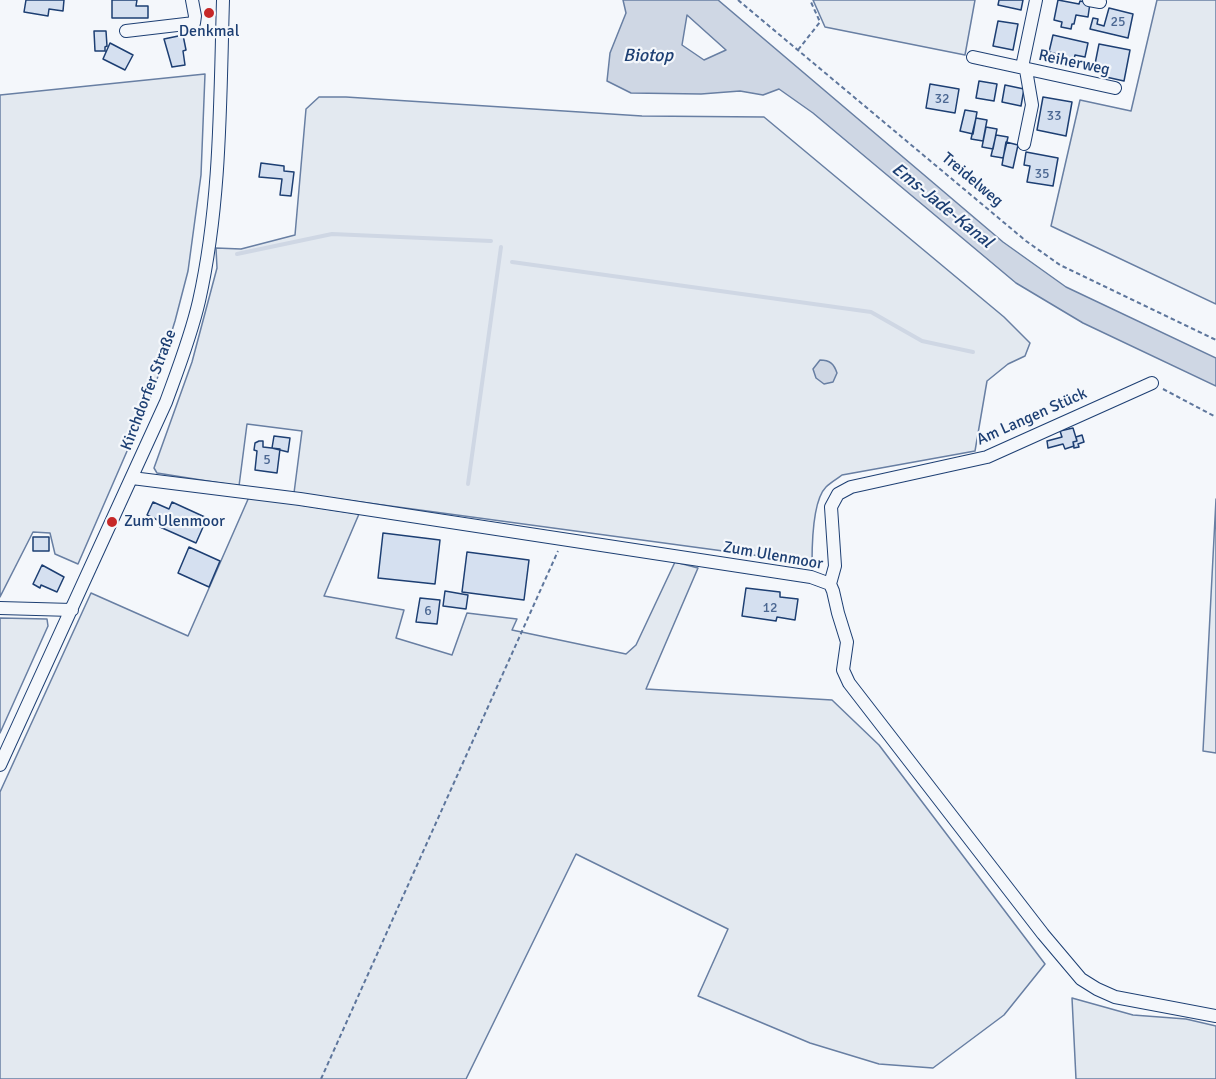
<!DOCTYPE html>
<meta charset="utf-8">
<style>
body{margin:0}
canvas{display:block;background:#f4f7fb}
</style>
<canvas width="1216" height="1079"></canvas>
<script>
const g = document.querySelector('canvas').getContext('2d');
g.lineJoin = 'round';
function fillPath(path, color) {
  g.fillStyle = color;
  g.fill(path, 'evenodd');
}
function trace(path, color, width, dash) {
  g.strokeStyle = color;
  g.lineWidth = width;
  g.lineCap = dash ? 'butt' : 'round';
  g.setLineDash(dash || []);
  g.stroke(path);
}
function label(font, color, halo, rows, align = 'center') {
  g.font = font + ' Signika,sans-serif';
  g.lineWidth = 4.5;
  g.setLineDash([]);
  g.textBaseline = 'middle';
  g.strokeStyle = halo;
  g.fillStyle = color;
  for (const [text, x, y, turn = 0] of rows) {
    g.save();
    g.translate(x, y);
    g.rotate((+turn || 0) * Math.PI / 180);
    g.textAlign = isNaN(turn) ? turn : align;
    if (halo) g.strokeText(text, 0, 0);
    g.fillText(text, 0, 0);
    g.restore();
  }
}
const green = new Path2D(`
 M813 0H975L965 55 825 27Z
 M1157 0H1216V304L1051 226 1080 100 1131 111Z
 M205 74 201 175 188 271 175 321 154 389 78 564 55 554 50 533 33 532 0 597V95Z
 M319 97H346L642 116 764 117 1004 317 1030 343 1025 356 1008 364 987 381 975 451 842 475C837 479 831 482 826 487 813 500 812 544 812 563L294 493 302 431 247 424 239 486 157 473 154 468 192 362 217 268 216 248 241 249 295 235 306 109Z
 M249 497 359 514 324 596 404 610 396 638 452 655 467 613 517 619 512 630 626 654 636 645 675 562 698 568 646 689 832 700 879 745 1045 964 1004 1015 933 1068 879 1064 810 1043 698 996 728 929 576 854 466 1079H0V792L91 593 188 636Z
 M1216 499V753L1203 751Z
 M0 618 47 619 48 626 0 733Z
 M1072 998 1133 1015 1186 1019 1216 1026V1079H1076Z`);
fillPath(green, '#e3e9f0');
trace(green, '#687fa3', 1.5);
const water = new Path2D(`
 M623 0H718L1003 242 1066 287 1216 358V386L1083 323 1016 283 813 113 779 89 763 95 740 91 701 94 631 93 607 81 610 53 626 13ZM687 15 726 50 704 60 682 45Z
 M820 360C830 360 834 364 837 373L833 382 824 384 816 378 813 369Z`);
fillPath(water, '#cfd7e4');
trace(water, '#687fa3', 1.5);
trace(new Path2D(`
 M237 254 332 234 491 241
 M512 262 871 312 922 341 973 352
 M468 484 501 247`), '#cfd7e4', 4);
const building = new Path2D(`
 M26 0H64L63 11 49 9 48 16 24 12Z
 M112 0H137L136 6H148V18H112Z
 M999 0H1023L1021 10 998 5Z
 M1058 0 1079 4 1080 1 1090 3 1088 17 1076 15 1074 24H1072L1071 29 1061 27 1062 22 1054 20Z
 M1109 8 1133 14 1128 38 1090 29 1093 18 1098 19 1097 24 1104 26Z
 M998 21 1018 24 1013 50 993 46Z
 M94 31H106L107 46 105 47V51H95Z
 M183 35 186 50 183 51 185 65 172 67 164 39Z
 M1053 35 1088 43 1085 57 1075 55 1072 67 1055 64 1057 54 1049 52Z
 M110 43 133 55 125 70 103 59Z
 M1099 44 1130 50 1124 81 1106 77 1108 67 1095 64Z
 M979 81 997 84 994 101 976 98Z
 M930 84 959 89 955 113 926 108Z
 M1005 85 1024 89 1021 106 1002 102Z
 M1043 97 1072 102 1066 136 1037 130Z
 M965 110 977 112 973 134 960 131Z
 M976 118 987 120 983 141 971 139Z
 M986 127 997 129 993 149 982 147Z
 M996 135 1008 137 1003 158 991 156Z
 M1006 142 1018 145 1013 168 1002 165Z
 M1026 152 1058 158 1053 186 1027 182 1030 166 1024 165Z
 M261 163 284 166V171L294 172 291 196 280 195 282 179 259 177Z
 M1073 428 1077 441 1073 442 1074 446 1065 449 1063 444 1048 448 1047 441 1062 437 1060 431Z
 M1082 435 1084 442 1078 444 1079 447 1074 448 1073 442 1077 441 1076 437Z
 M274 436 290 438 288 452 272 448Z
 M259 441H263V447L280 449 277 473 255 470 257 451 254 450 255 443Z
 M153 502 169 509 172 502 207 518 196 543 160 527 162 522 147 515Z
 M383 533 440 540 435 584 378 578Z
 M33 537H49V551H33Z
 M189 547 220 561 209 587 178 573Z
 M467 552 529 560 524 600 462 592Z
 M42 565 64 577 57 592 41 585 40 588 33 584Z
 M746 588 780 592V597L798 599 795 620 777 617 776 621 742 616Z
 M445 591 468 595 466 609 443 606Z
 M420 598 440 600 437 624 416 622Z`);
fillPath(building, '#d5e0f0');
trace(building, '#1d3f73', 1.5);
const minor = new Path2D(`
 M1089 0 1100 2
 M126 31 194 23 195 16 192 0
 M973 57 1115 88
 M1022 67 1036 0
 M1024 144 1032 105 1026 70
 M132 478 300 499 811 577 830 584 833 591 838 613 847 642 843 670 849 683 1043 934 1081 979 1097 989 1115 997 1216 1016
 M830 584 835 566 831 507 838 494 851 487 987 457 1152 383
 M0 608 72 610
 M0 765 166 402C178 369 191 336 199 301 221 203 220 100 223 0`);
trace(minor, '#1d3f73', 14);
trace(new Path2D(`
 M738 0 1026 241 1060 265 1216 340
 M798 50 820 22 810 0
 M1163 389 1216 417
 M321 1079 558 551`), '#5e769c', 2, [4.5, 3]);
trace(minor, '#f4f7fb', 12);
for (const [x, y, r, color] of [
 [209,13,6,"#c62828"],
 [112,522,6,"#c62828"]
]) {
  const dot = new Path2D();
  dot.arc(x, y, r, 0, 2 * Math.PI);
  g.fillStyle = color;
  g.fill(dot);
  trace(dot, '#f4f7fb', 2);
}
label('14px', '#4b6792', null, [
 ["25",1118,22],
 ["32",942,99],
 ["33",1054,116],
 ["35",1042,174],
 ["5",267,460],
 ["12",770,608],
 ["6",428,611]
]);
label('16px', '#1d3f73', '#f4f7fb', [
 ["Denkmal",209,32],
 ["Zum Ulenmoor",124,522,"left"]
]);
label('16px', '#1d3f73', '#f4f7fb', [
 ["Reiherweg",1074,63,12],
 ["Treidelweg",972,180,40],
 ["Kirchdorfer Straße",149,390,-69],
 ["Am Langen Stück",1032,417,-24],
 ["Zum Ulenmoor",773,556,10]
]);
label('italic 18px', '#1d3f73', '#f4f7fb', [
 ["Biotop",648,56],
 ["Ems-Jade-Kanal",942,206,39]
]);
</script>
